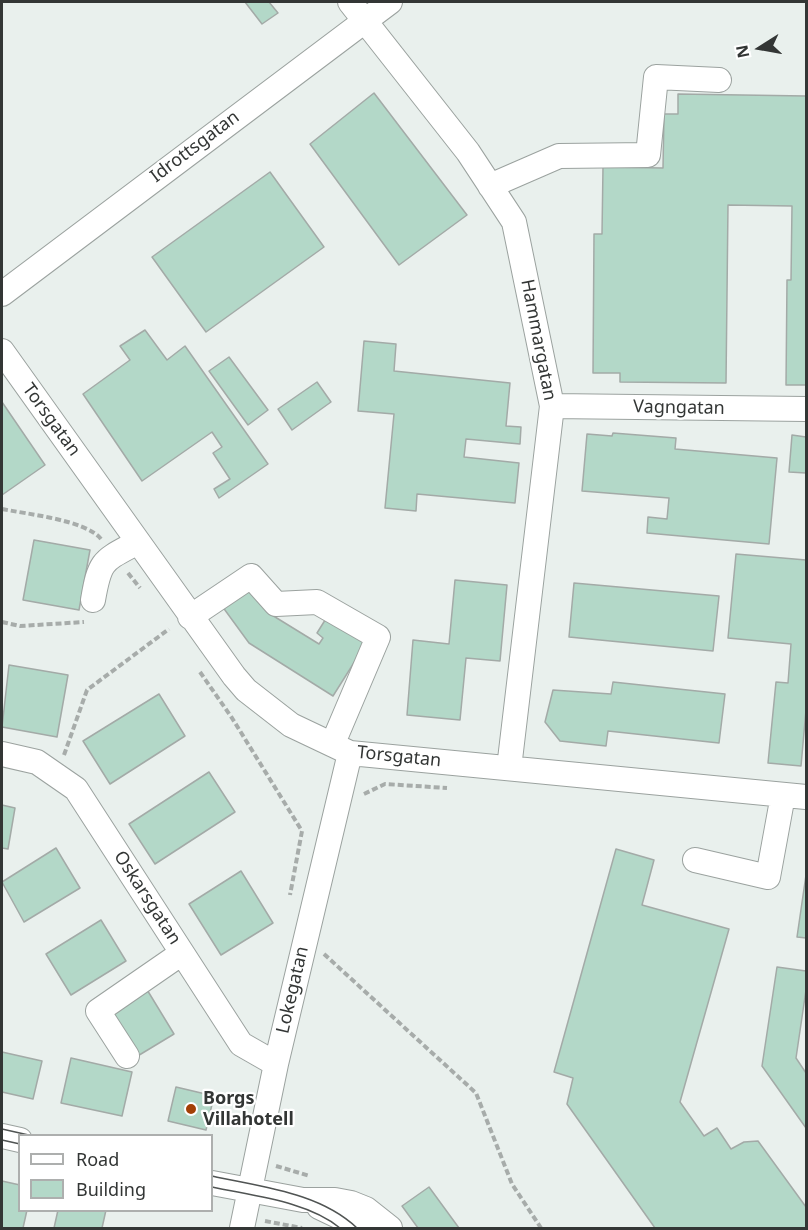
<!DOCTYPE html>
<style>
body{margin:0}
#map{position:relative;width:808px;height:1230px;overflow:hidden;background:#e9f0ed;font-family:"Noto Sans",sans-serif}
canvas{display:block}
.frame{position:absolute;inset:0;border:3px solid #333635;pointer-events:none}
.legend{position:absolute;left:18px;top:1134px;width:195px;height:78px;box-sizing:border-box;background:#fff;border:2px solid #adafae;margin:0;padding:8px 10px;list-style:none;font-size:18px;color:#333635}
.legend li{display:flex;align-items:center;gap:12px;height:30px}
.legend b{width:30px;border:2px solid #adafae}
.north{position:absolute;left:730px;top:18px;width:60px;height:60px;-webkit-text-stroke:4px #fff;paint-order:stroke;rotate:259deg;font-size:16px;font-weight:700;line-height:24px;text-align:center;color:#333635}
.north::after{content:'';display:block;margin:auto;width:21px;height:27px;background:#333635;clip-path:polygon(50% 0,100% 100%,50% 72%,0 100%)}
</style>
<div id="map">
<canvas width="808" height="1230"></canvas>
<div class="frame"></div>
<ul class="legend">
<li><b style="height:8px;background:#fff"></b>Road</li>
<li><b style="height:16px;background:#b3d8c8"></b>Building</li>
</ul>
<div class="north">N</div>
</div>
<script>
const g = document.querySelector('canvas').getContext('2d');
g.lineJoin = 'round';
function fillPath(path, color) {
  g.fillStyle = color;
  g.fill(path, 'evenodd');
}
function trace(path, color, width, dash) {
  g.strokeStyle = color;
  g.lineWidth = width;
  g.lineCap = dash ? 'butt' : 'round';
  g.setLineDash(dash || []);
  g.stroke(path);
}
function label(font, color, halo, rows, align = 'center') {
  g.font = font + ' "Noto Sans",sans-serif';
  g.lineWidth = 4.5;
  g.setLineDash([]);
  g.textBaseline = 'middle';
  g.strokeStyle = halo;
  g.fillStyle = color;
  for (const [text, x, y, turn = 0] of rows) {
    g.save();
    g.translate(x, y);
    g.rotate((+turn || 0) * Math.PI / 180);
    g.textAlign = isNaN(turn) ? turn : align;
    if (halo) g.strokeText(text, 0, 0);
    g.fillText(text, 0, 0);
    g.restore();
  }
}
const building = new Path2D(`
 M245 2H269L278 13 262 24Z
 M374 93 467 215 399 265 310 144Z
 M678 94 806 96V385H786L787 280H791L792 206 728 205 726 383 620 382V373H593L594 234H602L603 167 663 168 664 114H678Z
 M270 172 324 247 206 332 152 257Z
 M145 330 167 360 185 346 268 464 219 498 214 489 230 479 213 453 222 447 212 432 142 481 83 394 130 360 120 346Z
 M364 341 396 344 394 371 510 383 506 426 521 427 520 444 466 439 464 457 519 463 515 503 417 494 416 511 385 508 394 414 358 411Z
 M229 357 268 410 248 425 209 371Z
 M317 382 331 402 292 430 278 409Z
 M2 402 45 465 2 495Z
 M613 433 676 438 675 449 777 458 769 544 647 533 648 517 667 519 669 498 582 491 587 434 612 436Z
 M792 435 806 437V473L789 472Z
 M34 540 90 550 79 610 23 600Z
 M736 554 806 560V710L801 766 768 763 776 682 788 683 791 644 728 638Z
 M455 580 507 585 500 661 466 658 460 720 407 715 413 640 449 644Z
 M574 583 719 596 713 651 569 637Z
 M249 586 267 612 319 644 323 638 317 633 327 617 367 642 333 696 249 643 222 606Z
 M9 665 68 675 57 737 2 727Z
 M613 682 725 694 719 743 608 731 606 746 560 741 545 722 553 690 611 694Z
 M159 694 185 736 110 784 83 741Z
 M209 772 235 812 155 864 129 824Z
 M2 805 15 808 8 849 2 848Z
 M56 848 80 888 24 922 2 882Z
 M616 849 654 860 642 905 729 929 680 1102 704 1136 717 1128 731 1149 744 1142 758 1141 806 1207V1228H655L567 1104 573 1078 554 1072Z
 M241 871 273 923 221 955 189 904Z
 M806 875V938L797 937Z
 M101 920 126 961 71 995 46 954Z
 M777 967 806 971V990L796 1058 806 1073V1128L762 1066Z
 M146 988 174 1034 136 1057 109 1012Z
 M2 1052 42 1061 33 1099 2 1092Z
 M71 1058 132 1072 122 1116 61 1103Z
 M176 1087 214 1096 206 1130 168 1121Z
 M2 1181 20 1185V1210H27L23 1228H2Z
 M429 1187 459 1228H418L402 1206Z
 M58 1210H106L102 1228H54Z`);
fillPath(building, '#b3d8c8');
trace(building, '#a3aaa7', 1.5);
const minor = new Path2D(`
 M350 2 468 152 514 222 552 406 509 768
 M490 186 559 156 648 155 656 77 719 80
 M2 294 390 2
 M2 351 234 676 246 690 291 725 350 753 806 797
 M552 406 806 409
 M93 600C100 559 103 561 138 542
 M190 617 251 576 276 604 317 602 378 637 333 743
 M2 754 37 762 76 789 241 1044 276 1064
 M695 860 768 877 783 795
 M127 1056 98 1011 182 953
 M2 1136 20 1140
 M212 1183 303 1200H335L351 1203 366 1209 390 1228
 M319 1207 363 1228
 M242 1228 276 1064 350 753`);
trace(minor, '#9ba29f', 26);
trace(new Path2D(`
 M2 509C26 514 86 520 101 539
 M128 573 140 588
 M2 622 20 626 84 622
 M200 672 232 718 302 831 290 895
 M64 755 87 690 169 629
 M364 794 385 784 447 788
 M324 954 476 1093 512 1184 541 1228
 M276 1166 310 1176
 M265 1221 302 1228`), '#a7acaa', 4, [6, 3]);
trace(minor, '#fff', 24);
trace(new Path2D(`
 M2 1129 33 1136
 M2 1140 20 1144
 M212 1176C260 1187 319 1192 357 1228
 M212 1187C253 1196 307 1201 340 1228`), '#505453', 1.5);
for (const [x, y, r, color] of [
 [191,1109,6,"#a34006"]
]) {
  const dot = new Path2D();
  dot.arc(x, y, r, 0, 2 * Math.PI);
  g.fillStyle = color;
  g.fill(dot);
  trace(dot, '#fff', 2);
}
label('18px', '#333635', '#fff', [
 ["Idrottsgatan",195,147,-37],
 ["Hammargatan",538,340,79],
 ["Vagngatan",679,408,1],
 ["Torsgatan",51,420,54],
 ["Torsgatan",399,757,6],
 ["Oskarsgatan",147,898,57],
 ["Lokegatan",293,990,-77]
]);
label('bold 18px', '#333635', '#fff', [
 ["Borgs",203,1099],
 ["Villahotell",203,1120]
], 'left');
</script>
